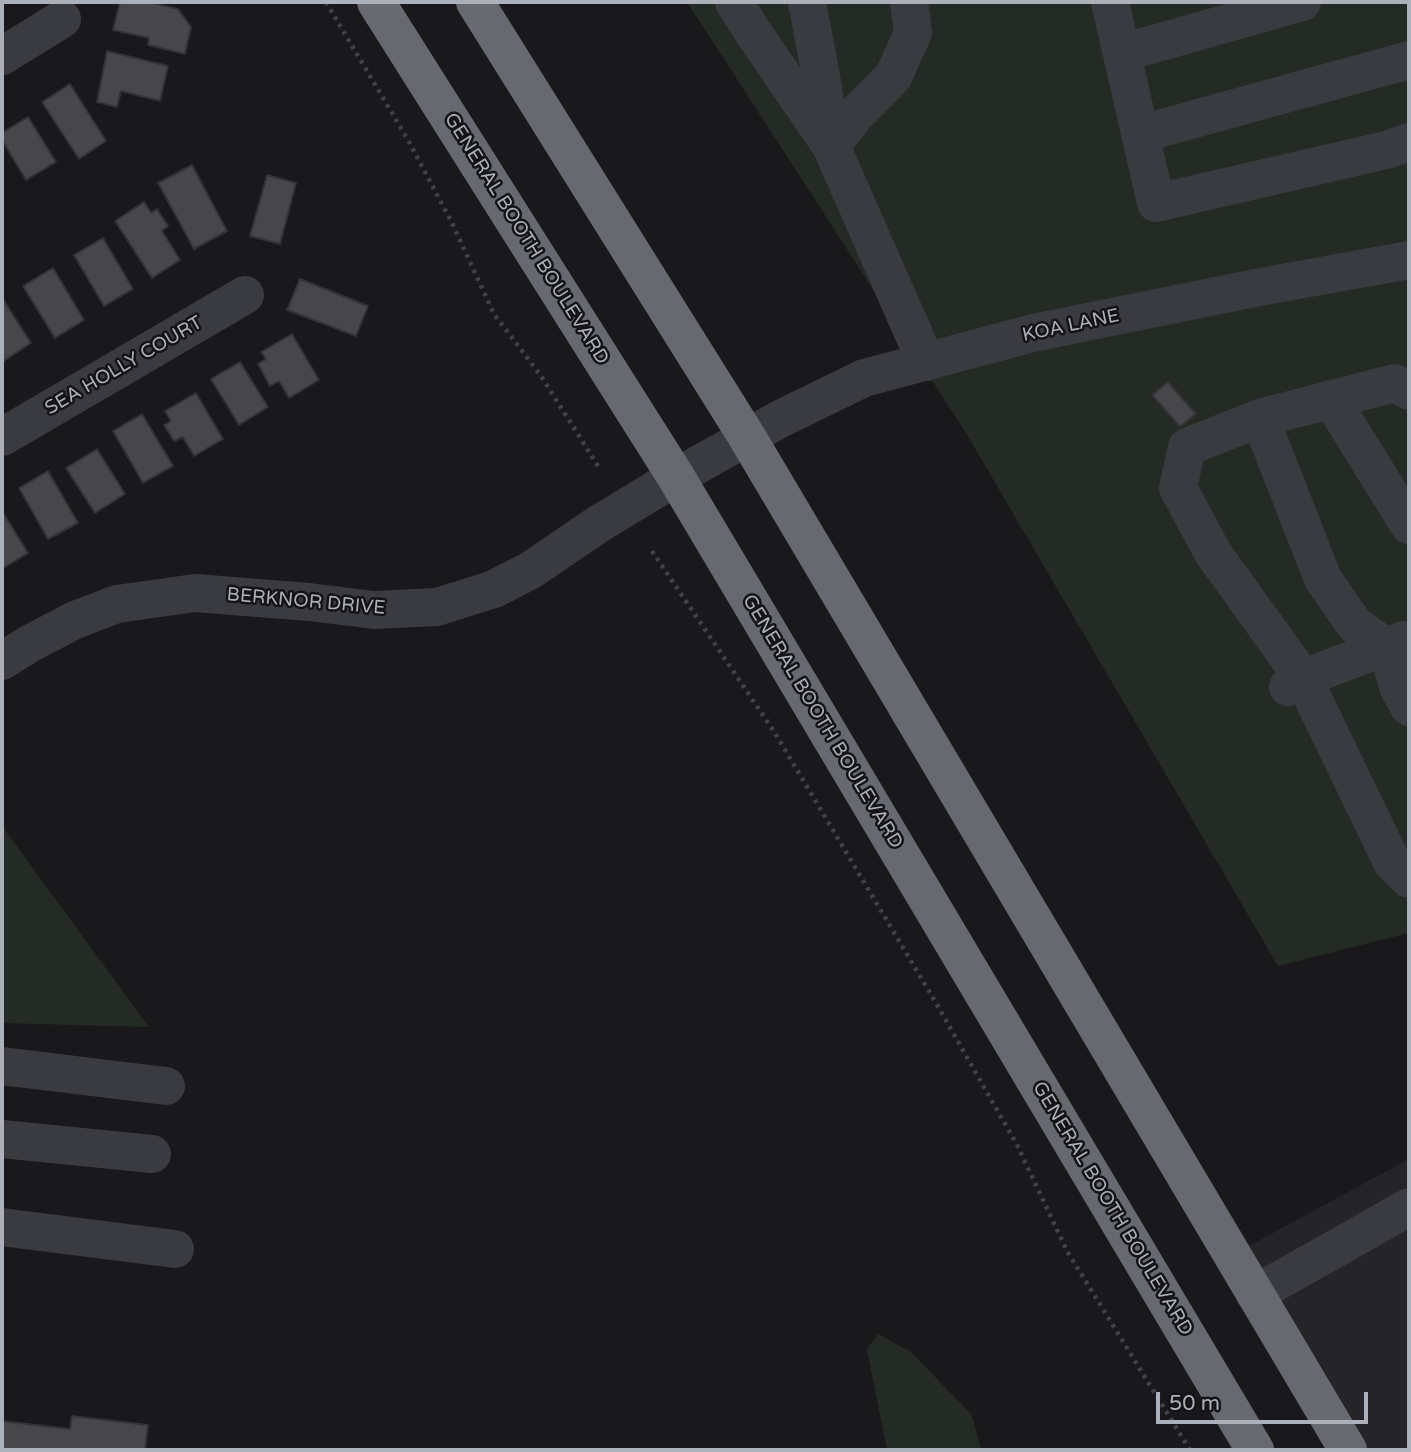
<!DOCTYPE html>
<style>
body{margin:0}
#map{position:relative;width:1411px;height:1452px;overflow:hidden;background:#19191b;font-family:"Varela Round",sans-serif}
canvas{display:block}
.frame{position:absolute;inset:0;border:4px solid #acb0b9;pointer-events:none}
.scale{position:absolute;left:1156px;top:1392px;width:212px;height:32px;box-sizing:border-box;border:4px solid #acb0b9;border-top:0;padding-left:9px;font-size:21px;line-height:24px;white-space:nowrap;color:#acb0b9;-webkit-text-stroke:5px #141416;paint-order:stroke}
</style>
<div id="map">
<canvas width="1411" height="1452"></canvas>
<div class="frame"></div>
<div class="scale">50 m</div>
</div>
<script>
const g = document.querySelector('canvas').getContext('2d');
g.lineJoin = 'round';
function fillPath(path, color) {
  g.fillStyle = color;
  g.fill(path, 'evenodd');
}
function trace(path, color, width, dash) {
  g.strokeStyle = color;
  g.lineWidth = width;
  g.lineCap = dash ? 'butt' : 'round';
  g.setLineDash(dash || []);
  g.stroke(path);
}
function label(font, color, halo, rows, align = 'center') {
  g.font = font + ' "Varela Round",sans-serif';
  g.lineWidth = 5;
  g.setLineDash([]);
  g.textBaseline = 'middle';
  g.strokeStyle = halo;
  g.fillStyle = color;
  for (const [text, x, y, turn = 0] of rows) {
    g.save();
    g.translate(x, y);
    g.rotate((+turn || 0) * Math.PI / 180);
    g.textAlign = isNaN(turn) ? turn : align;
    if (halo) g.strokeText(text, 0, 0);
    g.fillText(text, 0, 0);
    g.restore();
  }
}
fillPath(new Path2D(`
 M1409 1159V1450H1366L1247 1247Z`), '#252528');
fillPath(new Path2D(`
 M687 2H1409V933L1278 966 966 433Z
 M2 826 149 1027 2 1023Z
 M878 1334 911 1352 972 1415 981 1450H887L867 1349Z`), '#232b24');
const building = new Path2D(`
 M120 2H149L178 9 191 27 185 54 148 45 149 38 113 30Z
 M107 51 168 66 160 101 121 91 117 107 97 102Z
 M70 84 106 141 79 159 42 102Z
 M28 117 56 162 26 180 2 140V133Z
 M192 165 227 231 194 249 158 183Z
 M267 175 296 183 280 244 250 236Z
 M144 202 151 213 157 209 168 226 162 231 180 260 152 278 115 221Z
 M103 238 133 289 104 306 74 255Z
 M53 268 84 320 55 338 23 286Z
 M300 279 368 306 356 336 287 310Z
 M2 299H3L31 343 2 362Z
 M292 334 319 380 289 398 279 381 270 386 258 364 266 359 261 352Z
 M240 362 268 407 239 425 211 379Z
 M1168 382 1196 414 1180 427 1152 395Z
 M196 393 223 439 194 456 183 437 174 441 164 425 171 421 165 411Z
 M142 414 173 466 143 483 113 431Z
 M97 449 125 494 95 513 66 468Z
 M48 471 78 523 48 539 19 488Z
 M2 511 28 553 2 569Z
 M72 1416 148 1425 145 1450H2V1421L70 1429Z`);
fillPath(building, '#46464b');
trace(building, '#333337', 2);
trace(new Path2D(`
 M326 2 408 140 452 223 494 314 541 376 598 466
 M652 551 775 733 936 1003 1017 1145 1067 1251 1190 1450`), '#404247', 4.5, [3.5, 5]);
trace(new Path2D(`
 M734 2 752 31 831 146 926 362
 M807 2 822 82 830 138
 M1110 2 1156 203 1386 150 1409 142
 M1122 53 1302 2
 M2 56 62 19
 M1140 134 1409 60
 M831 146 855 115 893 77 913 33 909 2
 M1409 391 1395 383 1260 418 1187 447 1178 488 1213 553 1303 678 1392 862 1409 879
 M1331 399 1409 525
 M1260 418 1323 579 1355 625 1386 647 1399 689 1409 707
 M2 437 245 295
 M2 661 29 644 75 620 117 604 195 593 309 602 374 610 437 607 494 589 531 570 597 525 676 477 780 419 864 378 1033 333 1260 287 1409 260
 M1288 687 1303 678 1404 640
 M2 1066 166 1086
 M2 1139 152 1154
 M2 1227 175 1249
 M1255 1294 1409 1207`), '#3a3b40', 38);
trace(new Path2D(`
 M376 2 676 477 1255 1450
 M475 2 747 437 1348 1450`), '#666970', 38);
label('19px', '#acb0b9', '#141416', [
 ["GENERAL BOOTH BOULEVARD",526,239,58],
 ["KOA LANE",1071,326,-12],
 ["SEA HOLLY COURT",124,366,-30],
 ["BERKNOR DRIVE",306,602,5],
 ["GENERAL BOOTH BOULEVARD",822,722,59],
 ["GENERAL BOOTH BOULEVARD",1112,1209,59]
]);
</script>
